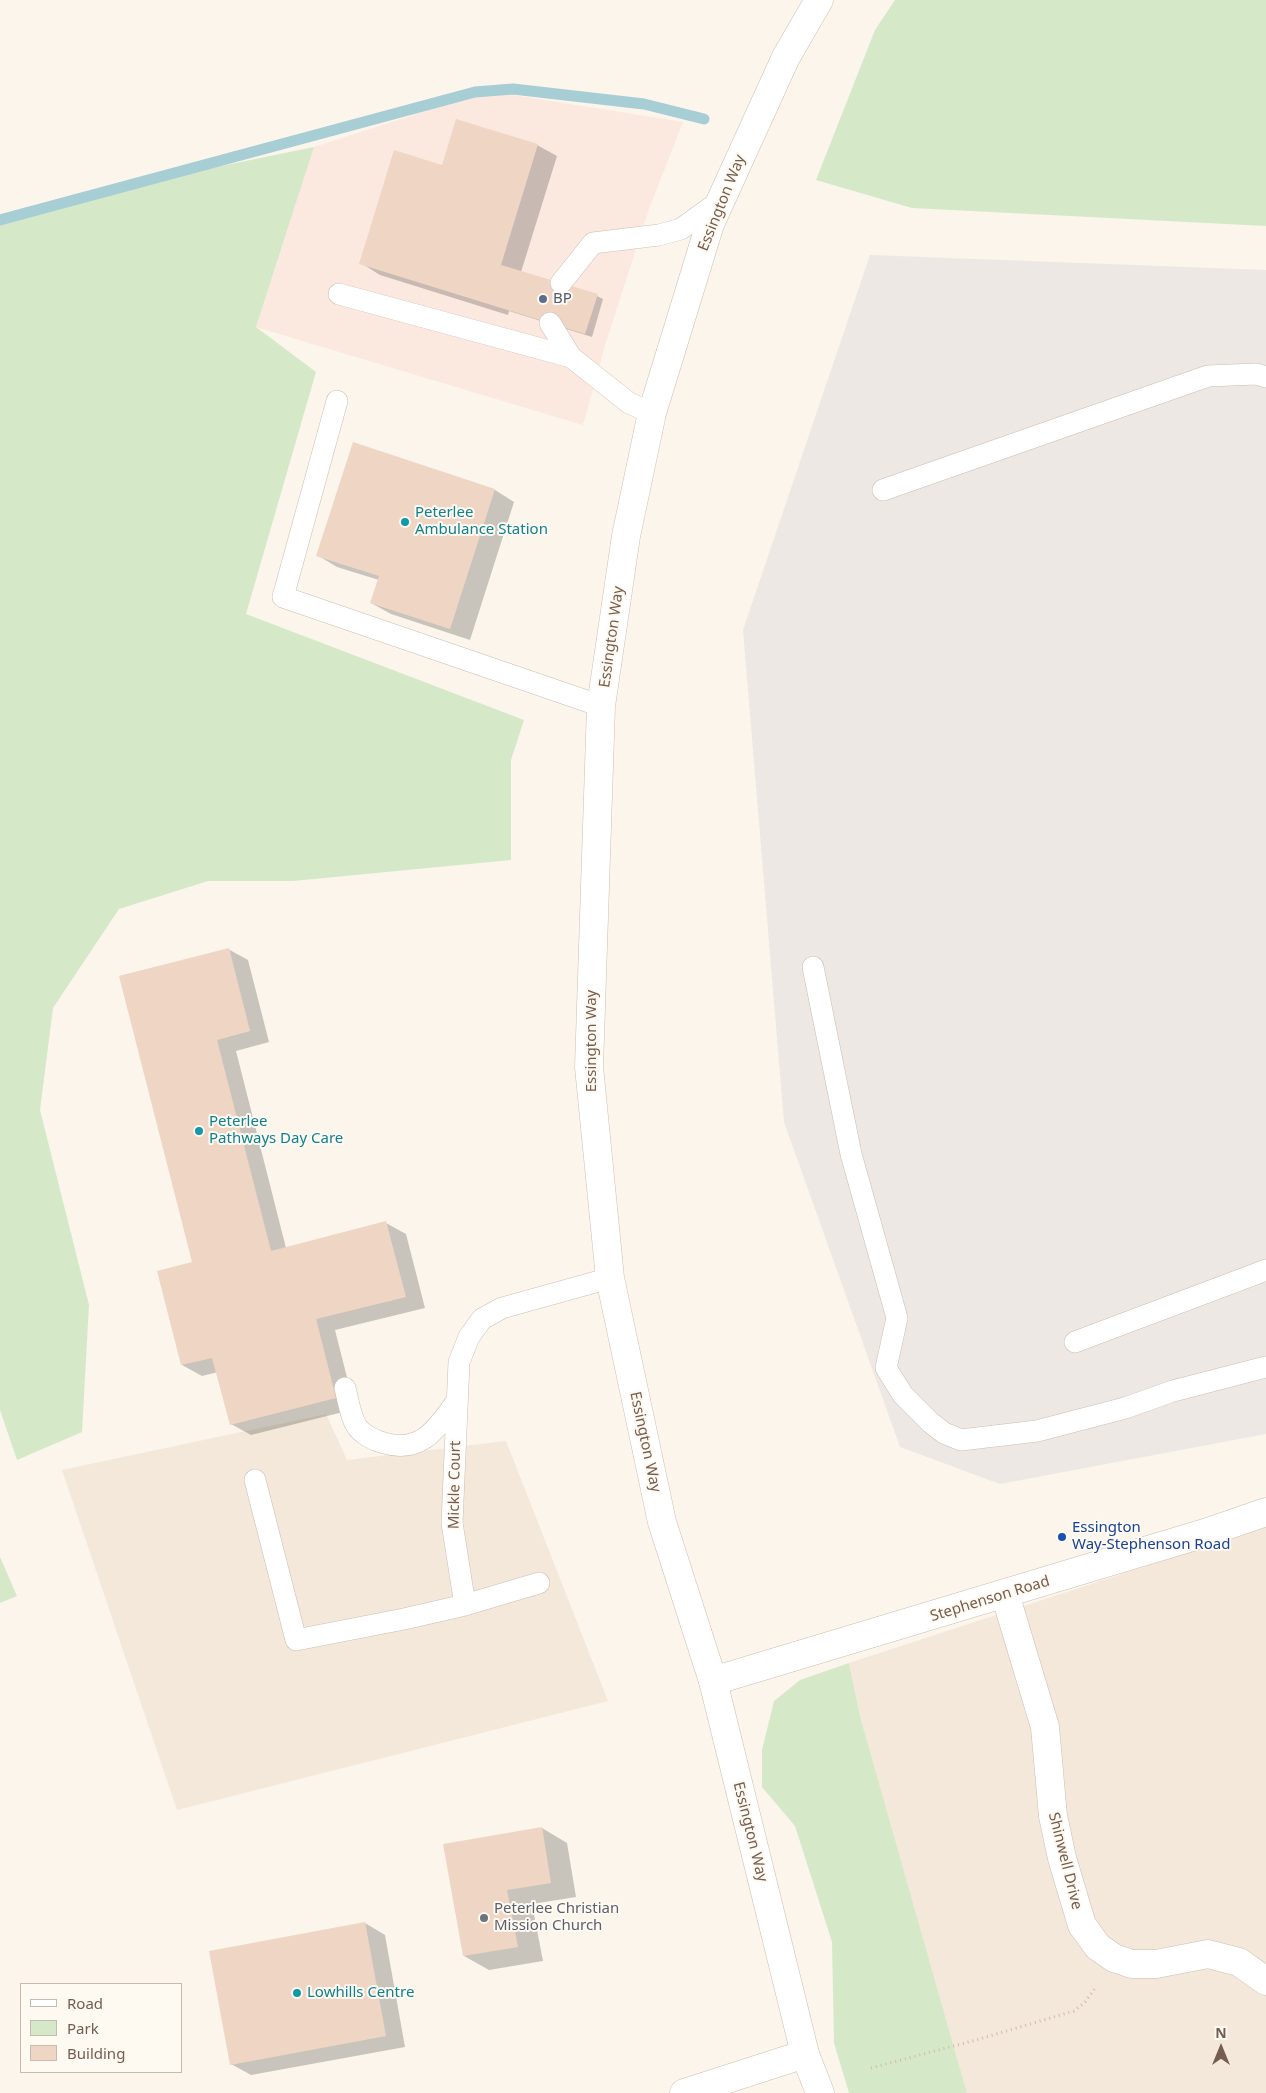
<!DOCTYPE html>
<style>
body{margin:0}
#map{position:relative;width:1266px;height:2093px;overflow:hidden;background:#fbf5eb;font-family:"Noto Sans",sans-serif}
canvas{display:block}
.legend{position:absolute;left:20px;top:1983px;width:162px;height:90px;box-sizing:border-box;background:#fef9f1;border:1px solid #c7bbb0;margin:0;padding:6px 9px;list-style:none;font-size:15px;color:#755d4f}
.legend li{display:flex;align-items:center;gap:10px;height:25px}
.legend b{width:25px;border:1px solid #c7bbb0}
.north{position:absolute;left:1196px;top:2023px;width:50px;height:50px;-webkit-text-stroke:4px #fef9f1;paint-order:stroke;rotate:0deg;font-size:14px;font-weight:700;line-height:20px;text-align:center;color:#755d4f}
.north::after{content:'';display:block;margin:auto;width:18px;height:22px;background:#755d4f;clip-path:polygon(50% 0,100% 100%,50% 72%,0 100%)}
</style>
<div id="map">
<canvas width="1266" height="2093"></canvas>
<ul class="legend">
<li><b style="height:6px;background:#fff"></b>Road</li>
<li><b style="height:14px;background:#d5e9c9"></b>Park</li>
<li><b style="height:14px;background:#efd6c4"></b>Building</li>
</ul>
<div class="north">N</div>
</div>
<script>
const g = document.querySelector('canvas').getContext('2d');
g.lineJoin = 'round';
function fillPath(path, color) {
  g.fillStyle = color;
  g.fill(path, 'evenodd');
}
function trace(path, color, width, dash) {
  g.strokeStyle = color;
  g.lineWidth = width;
  g.lineCap = dash ? 'butt' : 'round';
  g.setLineDash(dash || []);
  g.stroke(path);
}
function label(font, color, halo, rows, align = 'center') {
  g.font = font + ' "Noto Sans",sans-serif';
  g.lineWidth = 4;
  g.setLineDash([]);
  g.textBaseline = 'middle';
  g.strokeStyle = halo;
  g.fillStyle = color;
  for (const [text, x, y, turn = 0] of rows) {
    g.save();
    g.translate(x, y);
    g.rotate((+turn || 0) * Math.PI / 180);
    g.textAlign = isNaN(turn) ? turn : align;
    if (halo) g.strokeText(text, 0, 0);
    g.fillText(text, 0, 0);
    g.restore();
  }
}
fillPath(new Path2D(`
 M326 1414 347 1460 506 1441 608 1701 177 1810 62 1470Z
 M1266 1527V2093H967L860 1716 849 1663Z`), '#f3e8d9');
fillPath(new Path2D(`
 M488 91 683 122 649 209 606 342 583 425 256 327 314 147Z`), '#fbe8df');
fillPath(new Path2D(`
 M870 255 1266 270V1434L1000 1484 900 1447 784 1122 743 630Z`), '#ede8e3');
fillPath(new Path2D(`
 M895 0H1266V226L912 208 816 180 875 30Z
 M314 147 256 327 316 372 246 614 524 720 511 760V860L293 881H208L119 909 53 1008 40 1110 89 1305 82 1432 17 1460 0 1410V220L143 182Z
 M0 1557 17 1596 0 1603Z
 M849 1663 860 1716 967 2093H849L834 2043 832 1942 795 1826 762 1787V1750L774 1701 800 1680Z`), '#d5e9c9');
fillPath(new Path2D(`
 M537 145 557 156 521 272 597 296 603 299 592 337 509 311 508 315 380 275 361 263 443 167Z
 M354 444 495 490 514 502 470 640 391 614 371 603 379 580 337 567 317 555Z
 M228 949 248 960 269 1042 236 1051 286 1248 386 1223 406 1234 425 1308 335 1330 355 1409 251 1435 231 1424 218 1372 202 1376 182 1365 193 1263 120 976Z
 M542 1828 567 1843 576 1897 532 1904 543 1961 489 1970 464 1956Z
 M365 1923 385 1935 405 2047 251 2075 231 2064Z`), '#0003');
trace(new Path2D(`
 M0 220 475 92 513 89 644 104 704 119`), '#a7cdd5', 11);
fillPath(new Path2D(`
 M456 119 538 144 501 265 598 294 585 334 359 264 394 150 442 165Z
 M353 442 495 489 450 629 370 603 379 576 316 556Z
 M229 948 250 1031 217 1040 271 1251 386 1221 406 1297 316 1319 336 1398 230 1425 212 1358 181 1365 157 1271 192 1262 119 976Z
 M542 1827 551 1883 507 1890 518 1947 463 1956 443 1844Z
 M365 1922 386 2036 230 2065 209 1951Z`), '#efd6c4');
const lane = new Path2D(`
 M561 283 593 243 659 235 681 229 721 200
 M339 294 571 357
 M550 323 571 357 629 403 652 413
 M337 401 283 597 601 706
 M883 490 1208 376 1256 374 1266 377
 M813 967 851 1154 897 1318 886 1368 903 1395 930 1422 944 1433 961 1440 1037 1431 1125 1408 1173 1391 1266 1367
 M1075 1342 1266 1270
 M345 1388C348 1399 350 1415 356 1425 361 1434 375 1441 384 1443 422 1454 437 1428 457 1401
 M255 1480 296 1640 404 1619 465 1605 452 1523 459 1362 469 1337 482 1319 502 1308 610 1278
 M465 1605 539 1583`);
const street = new Path2D(`
 M1005 1594 1045 1727 1053 1816 1062 1858 1082 1925 1098 1947 1114 1958 1132 1964H1156L1208 1954 1239 1962 1266 1981
 M713 1681 1205 1533 1266 1512
 M684 2093 805 2054`);
const secondary = new Path2D(`
 M819 0 786 57 710 224 652 413 626 536 601 706 589 1067 610 1278 662 1522 713 1681 805 2054 820 2093`);
trace(lane, '#cdbeb1', 22);
trace(street, '#cdbeb1', 29);
trace(secondary, '#d0beae', 29);
trace(new Path2D(`
 M871 2068 976 2040 1074 2011 1085 2002 1096 1987`), '#d4baa7', 3, [1, 4]);
trace(lane, '#fff', 21);
trace(street, '#fff', 28);
trace(secondary, '#fff', 28);
for (const [x, y, r, color] of [
 [543,299,5,"#5c6f8a"],
 [405,522,5,"#0f9aa8"],
 [199,1131,5,"#0f9aa8"],
 [1062,1537,5,"#1a4fb4"],
 [484,1918,5,"#6b7280"],
 [297,1993,5,"#0f9aa8"]
]) {
  const dot = new Path2D();
  dot.arc(x, y, r, 0, 2 * Math.PI);
  g.fillStyle = color;
  g.fill(dot);
  trace(dot, '#fef9f1', 2);
}
label('15px', '#755d4f', '#fef9f1', [
 ["Essington Way",722,203,-68],
 ["Essington Way",612,637,-82],
 ["Essington Way",592,1041,-90],
 ["Essington Way",645,1442,78],
 ["Mickle Court",455,1485,-89],
 ["Stephenson Road",990,1599,-17],
 ["Essington Way",750,1832,76],
 ["Shinwell Drive",1065,1861,76]
]);
label('15px', '#4e5e75', '#fef9f1', [
 ["BP",553,299]
], 'left');
label('15px', '#0d838f', '#fef9f1', [
 ["Peterlee",415,513],
 ["Ambulance Station",415,530],
 ["Peterlee",209,1122],
 ["Pathways Day Care",209,1139],
 ["Lowhills Centre",307,1993]
], 'left');
label('15px', '#164399', '#fef9f1', [
 ["Essington",1072,1528],
 ["Way-Stephenson Road",1072,1545]
], 'left');
label('15px', '#5b616d', '#fef9f1', [
 ["Peterlee Christian",494,1909],
 ["Mission Church",494,1926]
], 'left');
</script>
